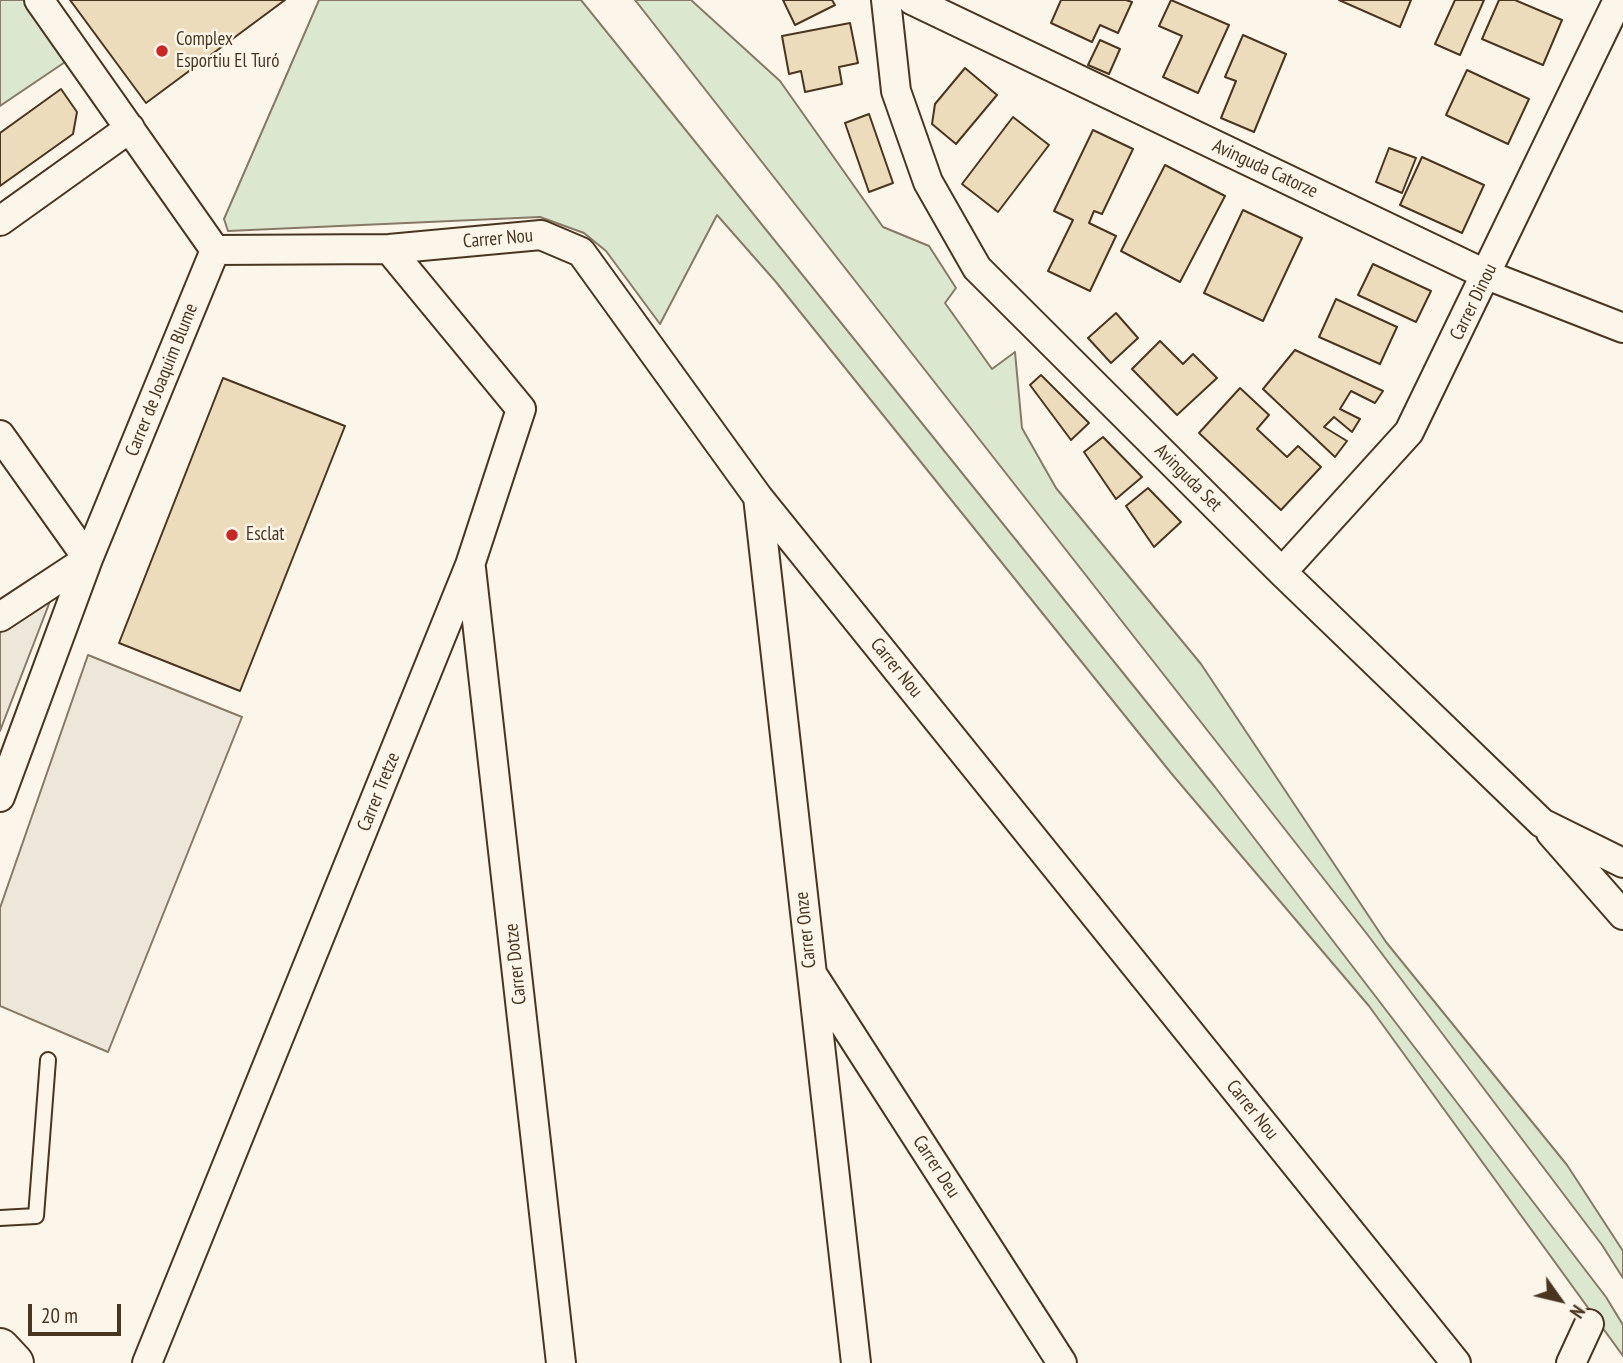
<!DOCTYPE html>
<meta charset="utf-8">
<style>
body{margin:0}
#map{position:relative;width:1623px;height:1363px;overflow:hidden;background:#fbf6e9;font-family:"PT Sans Narrow",sans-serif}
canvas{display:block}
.north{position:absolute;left:1525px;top:1265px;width:70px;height:70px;-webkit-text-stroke:5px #fbf6e9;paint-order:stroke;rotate:124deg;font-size:19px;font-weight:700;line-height:28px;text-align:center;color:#4a3520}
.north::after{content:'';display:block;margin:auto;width:24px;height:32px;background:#4a3520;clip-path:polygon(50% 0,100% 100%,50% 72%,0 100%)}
.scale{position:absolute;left:28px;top:1304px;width:93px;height:32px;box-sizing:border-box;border:4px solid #4a3520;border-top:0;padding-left:9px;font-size:21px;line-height:24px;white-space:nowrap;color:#4a3520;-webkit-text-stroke:5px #fbf6e9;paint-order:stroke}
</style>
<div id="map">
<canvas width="1623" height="1363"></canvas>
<div class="north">N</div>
<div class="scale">20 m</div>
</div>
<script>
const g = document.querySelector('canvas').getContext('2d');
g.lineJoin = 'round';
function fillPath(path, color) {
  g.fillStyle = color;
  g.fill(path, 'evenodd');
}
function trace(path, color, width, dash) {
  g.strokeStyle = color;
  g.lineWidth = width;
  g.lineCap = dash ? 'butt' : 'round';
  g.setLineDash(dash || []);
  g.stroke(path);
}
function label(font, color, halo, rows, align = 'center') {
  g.font = font + ' "PT Sans Narrow",sans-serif';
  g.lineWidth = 5;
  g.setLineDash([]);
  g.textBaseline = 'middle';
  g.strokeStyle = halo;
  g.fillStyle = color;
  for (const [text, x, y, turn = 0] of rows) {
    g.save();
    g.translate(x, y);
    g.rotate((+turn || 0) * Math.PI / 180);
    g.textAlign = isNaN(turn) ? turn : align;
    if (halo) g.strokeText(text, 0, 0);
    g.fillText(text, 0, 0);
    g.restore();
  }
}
const green = new Path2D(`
 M0 0H36L77 54 0 106Z
 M319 0H581L1215 787 1606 1297 1623 1325V1356L1369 1006 1171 773 776 282 717 215 660 324 606 251 584 233 540 217 228 231 224 219Z
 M635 0H691L780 81 883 227 929 246 956 288 945 303 992 369 1015 352 1022 428 1056 488 1201 664 1386 942 1567 1165 1623 1251V1278L1602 1245 1367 934Z`);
fillPath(green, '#dce7d0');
trace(green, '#887966', 2);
const parking = new Path2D(`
 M54 591 0 731V627Z
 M88 655 242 717 108 1052 0 1006V908Z`);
fillPath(parking, '#ede7d9');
trace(parking, '#887966', 2);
const building = new Path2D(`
 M70 0H285L146 103Z
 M783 0H832L835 5 795 25Z
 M1061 0H1126L1132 2 1118 33 1100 25 1092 42 1051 23Z
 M1171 0 1229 25 1198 93 1163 77 1182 36 1159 26Z
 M1339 0H1411L1400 27Z
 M1455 0H1484L1460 55 1435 44Z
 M1499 0H1515L1562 20 1543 65 1482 39Z
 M850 23 858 63 839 67 842 84 805 92 801 71 789 74 782 36Z
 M1243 35 1286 54 1254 132 1221 118 1236 81 1225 77Z
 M1100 40 1120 49 1109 74 1088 65Z
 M965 68 997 95 956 144 932 124 935 104Z
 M1467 70 1529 99 1508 144 1446 115Z
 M61 89 77 112 73 134 0 186V133Z
 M869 114 893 183 869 192 845 123Z
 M1013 117 1049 145 998 212 962 184Z
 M1093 130 1133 149 1102 214 1094 211 1089 223 1116 236 1090 291 1048 271 1073 220 1054 211Z
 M1389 148 1416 158 1402 193 1376 182Z
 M1422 157 1484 185 1462 233 1400 205Z
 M1165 165 1225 196 1180 282 1121 251Z
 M1243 210 1302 238 1263 321 1204 293Z
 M1373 264 1431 291 1416 322 1358 295Z
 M1336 299 1397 327 1380 364 1319 337Z
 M1116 313 1138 338 1111 363 1088 338Z
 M1160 341 1183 364 1193 354 1217 378 1177 415 1132 369Z
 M1295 350 1383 391 1375 403 1351 391 1340 409 1360 419 1352 432 1334 417 1324 427 1347 441 1335 457 1263 389Z
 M1041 375 1089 423 1071 440 1030 385Z
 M223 378 345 426 240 691 119 643Z
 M1240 388 1269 415 1257 429 1287 457 1298 446 1321 467 1281 510 1199 433Z
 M1103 437 1142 477 1116 499 1084 452Z
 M1148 488 1181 522 1154 547 1126 506Z`);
fillPath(building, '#ecdcbc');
trace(building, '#4a3520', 2);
const service = new Path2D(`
 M0 1218 36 1216 48 1060`);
const minor = new Path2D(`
 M39 0 215 250
 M886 0 896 91 928 182 977 268 1282 572 1542 823 1623 863
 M912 0 1487 275 1623 328
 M0 221 130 128
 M215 250 389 249 541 235 581 252 758 497 1456 1363
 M0 435 88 559 0 617
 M758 497 856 1363
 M471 568 561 1363
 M1282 572 1409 432 1618 0
 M0 797 88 559 215 250
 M1551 833 1623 915
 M814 977 1062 1363
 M147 1363 470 565 521 409 389 249
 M1571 1363 1589 1324`);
const secondary = new Path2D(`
 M0 1348 14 1363`);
trace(service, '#4a3520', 18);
trace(minor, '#4a3520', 32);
trace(secondary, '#4a3520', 42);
trace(service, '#fbf6e9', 14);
trace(minor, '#fbf6e9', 28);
trace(secondary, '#fbf6e9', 38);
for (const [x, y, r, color] of [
 [162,51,7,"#c62828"],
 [232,535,7,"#c62828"]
]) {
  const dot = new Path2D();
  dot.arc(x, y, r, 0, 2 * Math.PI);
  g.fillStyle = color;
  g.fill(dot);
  trace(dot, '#fbf6e9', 2.5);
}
label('19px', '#4a3520', '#fbf6e9', [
 ["Complex",176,40],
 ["Esportiu El Turó",176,62],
 ["Esclat",246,535]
], 'left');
label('19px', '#4a3520', '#fbf6e9', [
 ["Avinguda Catorze",1265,169,25],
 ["Carrer Nou",498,239,-5],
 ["Carrer Dinou",1474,302,-64],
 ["Carrer de Joaquim Blume",162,380,-68],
 ["Avinguda Set",1188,478,45],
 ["Carrer Nou",896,668,51],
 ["Carrer Tretze",379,792,-68],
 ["Carrer Onze",806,930,-96],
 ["Carrer Dotze",516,964,-96],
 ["Carrer Nou",1252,1110,51],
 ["Carrer Deu",936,1167,57]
]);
</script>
